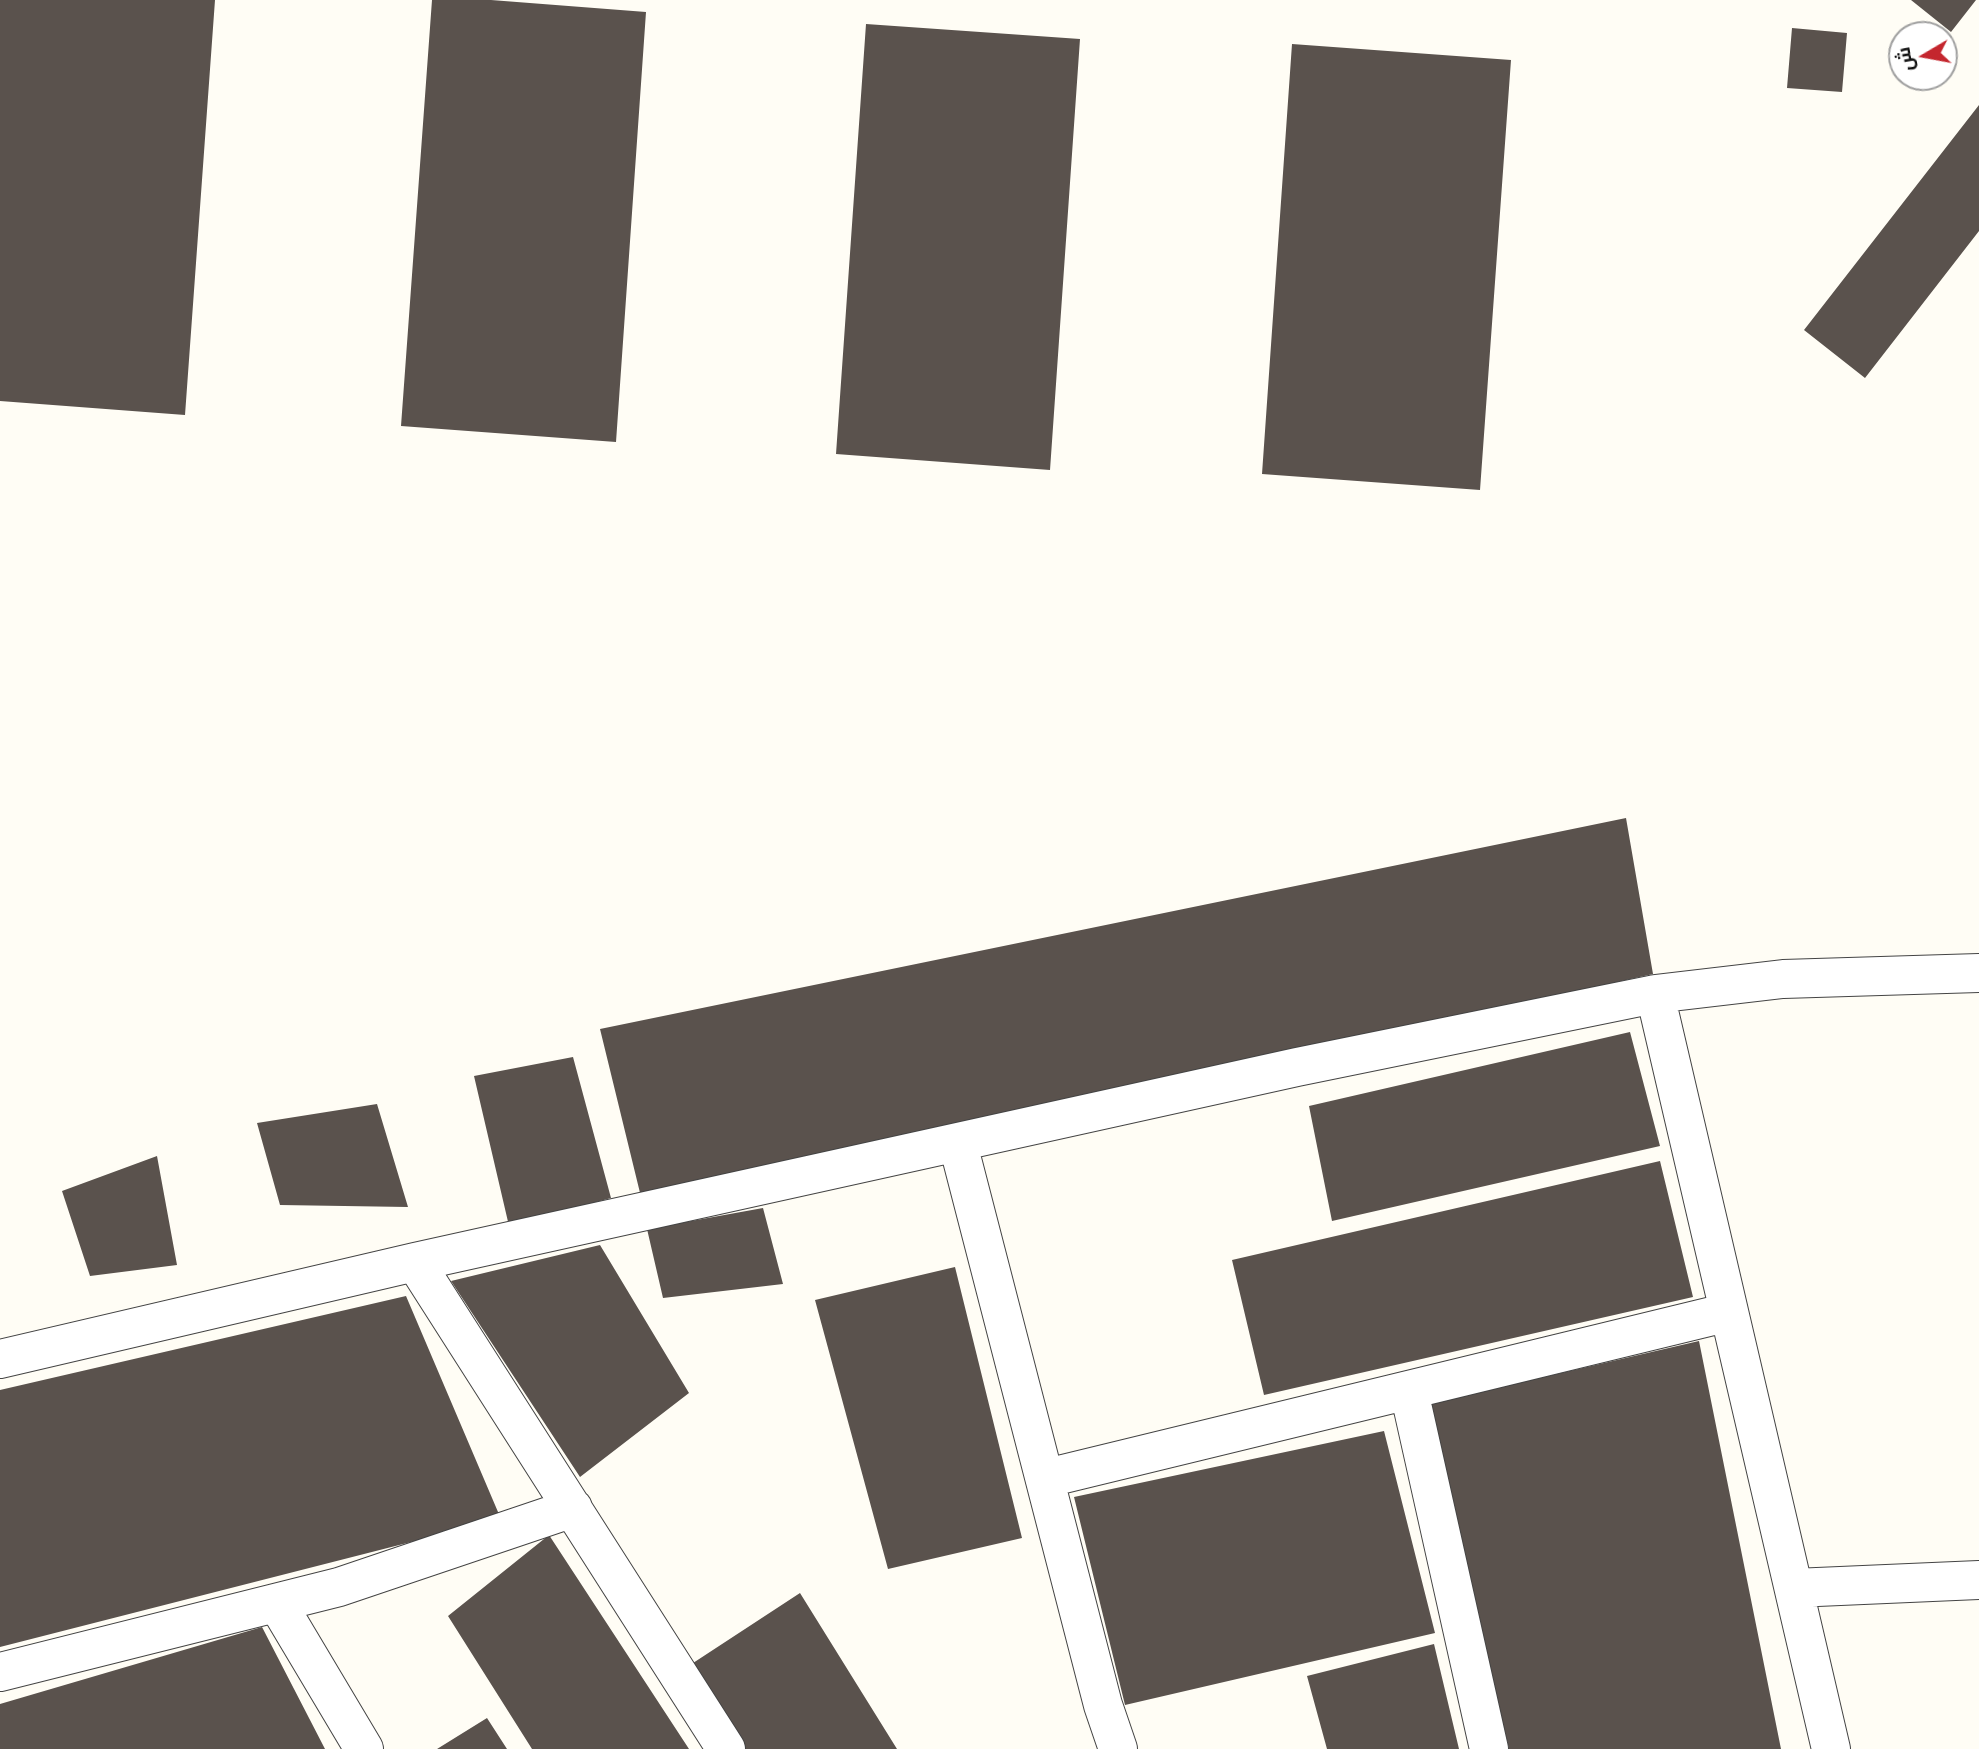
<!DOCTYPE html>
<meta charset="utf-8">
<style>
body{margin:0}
#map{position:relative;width:1979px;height:1749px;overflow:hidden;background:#fffdf5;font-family:Lora,Cairo,serif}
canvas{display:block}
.north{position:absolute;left:1888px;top:21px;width:70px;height:70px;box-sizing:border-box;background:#fff;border:2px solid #a0a0a0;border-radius:50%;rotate:260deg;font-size:19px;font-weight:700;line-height:28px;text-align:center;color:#111}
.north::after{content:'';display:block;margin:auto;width:24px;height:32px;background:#c4262e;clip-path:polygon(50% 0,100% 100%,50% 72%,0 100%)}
</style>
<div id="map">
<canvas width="1979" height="1749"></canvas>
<div class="north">ش</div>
</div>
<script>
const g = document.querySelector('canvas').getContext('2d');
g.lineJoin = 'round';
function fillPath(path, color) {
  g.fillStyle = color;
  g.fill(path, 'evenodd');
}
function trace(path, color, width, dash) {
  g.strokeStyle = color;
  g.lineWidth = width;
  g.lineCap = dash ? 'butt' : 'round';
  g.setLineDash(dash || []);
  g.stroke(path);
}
fillPath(new Path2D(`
 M0 0H215L185 415 0 401Z
 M432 0H491L646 12 616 442 401 426Z
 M1911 0H1976L1951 32Z
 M866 24 1080 39 1050 470 836 454Z
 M1792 28 1847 33 1842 92 1787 88Z
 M1292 44 1511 60 1480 490 1262 474Z
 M1979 105V231L1865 378 1804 330Z
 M1626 818 1653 974 642 1201 600 1029Z
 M1630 1032 1660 1146 1332 1221 1309 1106Z
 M573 1057 611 1198 509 1226 474 1076Z
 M377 1104 408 1207 280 1205 257 1123Z
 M157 1156 177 1265 90 1276 62 1191Z
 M1660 1161 1693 1297 1264 1395 1232 1260Z
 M763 1208 783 1284 663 1298 647 1229Z
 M600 1245 689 1393 580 1477 451 1281Z
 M955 1267 1022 1538 888 1569 815 1300Z
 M406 1296 501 1519 0 1647V1390Z
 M1699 1341 1781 1749H1509L1427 1404Z
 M1384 1431 1435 1633 1125 1705 1074 1497Z
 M549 1535 689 1749H532L448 1616Z
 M800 1593 897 1749H745L690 1665Z
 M262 1627 325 1749H0V1704Z
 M1434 1644 1459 1749H1327L1307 1676Z
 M487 1718 507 1749H437Z`), '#5a524d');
const minor = new Path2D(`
 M1655 994 1831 1749
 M958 1144 1103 1705 1118 1749
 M415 1262 726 1749
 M0 1359 415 1262 1297 1067 1655 994 1783 979 1979 973
 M1409 1391 1489 1749
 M1047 1478 1729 1312
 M1794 1588 1979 1580
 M277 1603 364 1749
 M0 1672 339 1587 573 1508`);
trace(minor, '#444', 40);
trace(minor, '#fff', 38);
</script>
